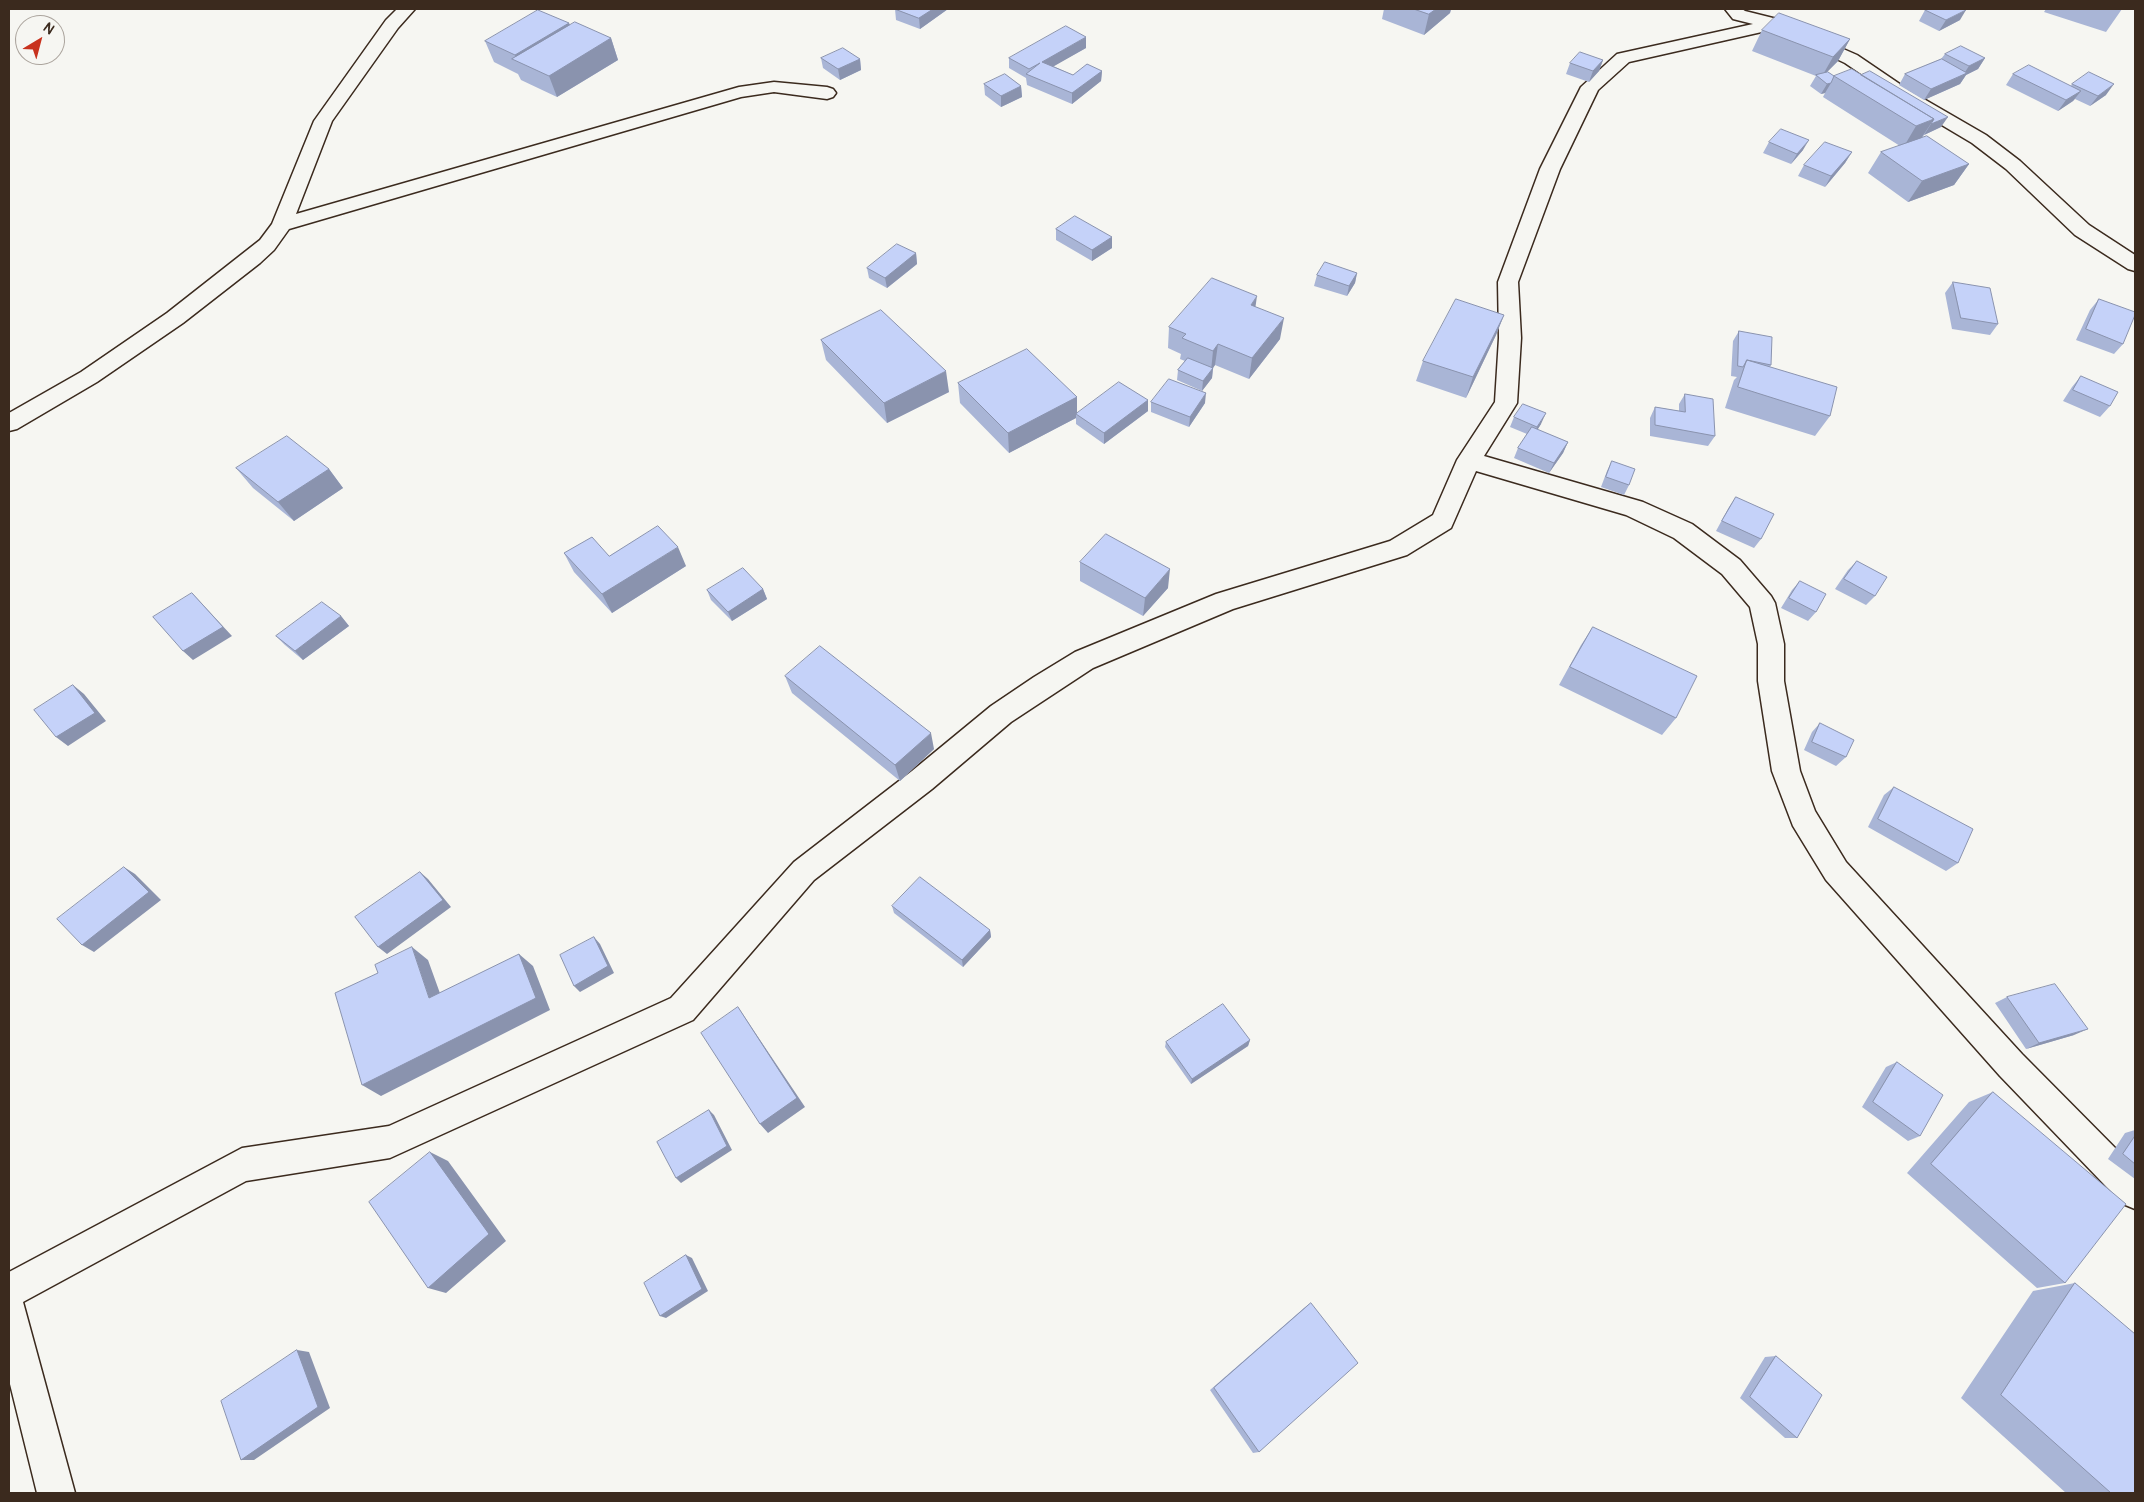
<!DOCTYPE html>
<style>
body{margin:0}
#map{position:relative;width:2144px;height:1502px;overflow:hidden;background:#f6f6f2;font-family:Pangolin,sans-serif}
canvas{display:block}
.frame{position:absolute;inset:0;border:10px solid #3b2a1e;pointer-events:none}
.north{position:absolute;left:15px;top:15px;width:50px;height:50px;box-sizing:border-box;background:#f6f6f2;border:1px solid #aba49d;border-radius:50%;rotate:37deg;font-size:14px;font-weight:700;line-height:20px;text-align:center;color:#3b2a1e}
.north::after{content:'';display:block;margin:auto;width:18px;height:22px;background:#c8321e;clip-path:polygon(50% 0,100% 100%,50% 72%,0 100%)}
</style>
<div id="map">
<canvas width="2144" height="1502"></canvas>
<div class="frame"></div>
<div class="north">N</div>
</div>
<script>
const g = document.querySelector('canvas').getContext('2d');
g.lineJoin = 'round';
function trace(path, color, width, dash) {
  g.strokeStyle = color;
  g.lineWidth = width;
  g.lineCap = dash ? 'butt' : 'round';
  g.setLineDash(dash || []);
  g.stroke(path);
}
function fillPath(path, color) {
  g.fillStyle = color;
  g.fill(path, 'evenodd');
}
const street = new Path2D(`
 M397 9H415L398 28 332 121 296 214 739 87 774 82 827 87 833 89 836 93 833 97 827 99 774 92 741 97 289 229 274 250 260 263 183 323 97 382 17 429 9 431V413L81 372 167 313 260 240 272 224 314 121 386 20Z
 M1725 9H1742L1745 11 1781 20 1784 24 1781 28 1775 29 1629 62 1598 90 1560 169 1518 282 1521 338 1517 403 1484 456 1643 502 1692 524 1740 560 1771 596 1775 603 1784 644V681L1800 771 1815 811 1846 862 2022 1054 2135 1168V1209L2123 1204 2000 1076 1826 880 1793 826 1772 771 1758 681V644L1750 607 1722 574 1674 538 1626 515 1476 471 1451 528 1407 555 1233 609 1093 668 1011 722 932 789 814 880 693 1020 390 1158 246 1181 23 1302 75 1493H37L9 1380V1272L242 1148 389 1126 671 998 794 862 912 771 991 706 1034 677 1075 652 1216 594 1390 541 1433 515 1457 460 1495 402 1499 338 1498 282 1540 169 1581 87 1617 54 1753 24 1733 19Z
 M1809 34 1857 55 1910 91 1986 135 2020 161 2089 225 2135 255V271L2128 269 2075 235 2006 169 1972 143 1898 99 1845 63 1803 43 1800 39 1803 35Z`);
trace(street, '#3b2a1e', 3);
fillPath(street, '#f6f6f2');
fillPath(new Path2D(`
 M895 9H948L920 29 896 20Z
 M1384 9H1451L1450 13 1424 35 1382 19Z
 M2046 9H2122L2106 32 2044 12Z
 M1925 10 1960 20 1939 31 1919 21Z
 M569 23 570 25 611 38 618 60 557 97 521 80 518 74 494 62 485 41Z
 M1762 30 1850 39 1838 61 1827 72 1834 76 1941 127 1924 135 1922 138 1969 164 1954 185 1908 202 1868 173 1881 152 1900 146 1823 97 1825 93 1821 94 1810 86 1816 76 1752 51Z
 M1086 48 1053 66 1073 75 1102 71 1101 81 1072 104 1027 85 1026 78 1009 68V58Z
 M1945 54 1985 58 1978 69 1966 75 1960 84 1924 100 1899 85 1905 74 1941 59Z
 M821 58 860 59 861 70 840 80 823 68Z
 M1603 60 1599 71 1589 82 1566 74 1570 63Z
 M2013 74 2071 86 2072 84 2106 95 2090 106 2075 99 2073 101 2058 111 2006 85Z
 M984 84 1021 86 1022 97 1001 107 985 95Z
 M1769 142 1803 150 1791 164 1763 153Z
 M1852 152 1845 163 1825 187 1798 176 1804 165Z
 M1056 229 1112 237V248L1092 261 1056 240Z
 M916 253 917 264 887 288 869 278 867 268Z
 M1357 273 1355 283 1347 296 1314 286 1317 275Z
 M1953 282 1998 324 1990 335 1952 329 1945 293Z
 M2099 299 2123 344 2114 354 2076 340 2090 310Z
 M1256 307 1280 339 1249 379 1215 365 1213 368 1212 378 1202 391 1177 380 1178 370 1185 361 1180 359 1181 354 1168 348 1169 327Z
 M1504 315 1496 335 1466 398 1416 381 1423 361Z
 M1739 331 1771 365 1770 367 1830 416 1815 436 1725 408 1734 380 1737 377 1731 376 1733 341Z
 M821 340 949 392 887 423 826 360Z
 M2081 376 2110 406 2100 417 2063 401 2072 387Z
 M958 383 1077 397V413L1148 400V411L1104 444 1076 424V418L1009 453 960 403Z
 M1685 394 1715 436 1708 446 1650 436V418L1655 407 1679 411V404Z
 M1151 402 1205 403 1189 427 1151 412Z
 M1514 417 1541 424 1537 430 1568 442 1563 453 1549 473 1514 458 1518 448 1527 434 1510 427Z
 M1612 461 1629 485 1624 495 1601 487 1607 471Z
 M236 468 329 469 343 488 294 521 253 488Z
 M1736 497 1761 539 1754 548 1716 531 1729 507Z
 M564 553 609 556 686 566 612 613 574 572Z
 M1857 561 1875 596 1866 605 1835 589 1848 570Z
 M1080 562 1168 588 1143 616 1080 581Z
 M1800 581 1816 612 1808 621 1781 608 1792 590Z
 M763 589 767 599 732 621 711 600 707 590Z
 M341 616 349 626 303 660 285 645 276 636Z
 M1593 627 1676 718 1662 735 1559 685 1581 645Z
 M785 676 934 749 900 781 792 693Z
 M1820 723 1846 757 1836 766 1804 750 1812 732Z
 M1894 787 1958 863 1946 871 1868 827 1884 795Z
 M892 906 990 930 991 937 963 967 894 913Z
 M2007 997 2074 1035 2026 1049 1995 1003Z
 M1250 1040 1248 1046 1191 1084 1165 1047 1166 1042Z
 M1897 1062 1920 1136 1908 1141 1862 1107 1886 1067Z
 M1993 1092 2065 1283 2037 1288 1907 1173 1969 1102Z
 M2135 1130V1179L2108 1159 2125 1133Z
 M2075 1283 2135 1493H2066L1961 1398 2033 1291Z
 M1311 1303 1259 1452 1253 1453 1210 1390 1304 1308Z
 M1776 1356 1797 1438H1785L1740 1398 1765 1357Z`), '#a9b5d6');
fillPath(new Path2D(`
 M933 9H948L920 29 919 18Z
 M1436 9H1451L1450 13 1424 35 1429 14Z
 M1966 10 1960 20 1939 31 1946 20Z
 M569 23 576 44 517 61 515 55Z
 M1086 37V48L1042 73V62Z
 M611 38 618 60 557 97 549 76Z
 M1850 39 1838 61 1821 78 1833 57Z
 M1985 58 1978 69 1966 75 1960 84 1924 100 1931 89 1963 75 1969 66Z
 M860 59 861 70 840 80 838 69Z
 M1603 60 1599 71 1589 82 1593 71Z
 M1102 71 1101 81 1072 104V93Z
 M1831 83 1825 93 1821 94 1827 84Z
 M2114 84 2106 95 2090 106 2098 96Z
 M1021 86 1022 97 1001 107V96Z
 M2081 91 2073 101 2058 111 2066 100Z
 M1948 117 1941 127 1924 135 1931 124Z
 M1934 119 1920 140 1903 148 1916 126Z
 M1809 140 1803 150 1791 164 1797 154Z
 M1852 152 1845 163 1825 187 1831 176Z
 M1969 164 1954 185 1908 202 1922 181Z
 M1112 237V248L1092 261V250Z
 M916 253 917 264 887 288 885 278Z
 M1357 273 1355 283 1347 296 1349 286Z
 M1257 296 1254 317 1251 305Z
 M1504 315 1496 335 1466 398 1473 377Z
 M1284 318 1280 339 1249 379 1252 358Z
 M1218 344 1215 365 1213 368 1212 378 1202 391 1203 381 1211 371 1213 351Z
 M946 371 949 392 887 423 884 403Z
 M1206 393 1205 403 1189 427 1190 417Z
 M1077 397V414H1076V418L1009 453 1008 433Z
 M1148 400V411L1104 444V433Z
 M1546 413 1541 424 1533 437 1537 427Z
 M1568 442 1563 453 1549 473 1554 463Z
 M329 469 343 488 294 521 278 502Z
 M678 547 686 566 612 613 602 594Z
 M1170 569 1168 588 1143 616 1145 598Z
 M763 589 767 599 732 621 728 612Z
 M192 593 232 636 193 660 183 651Z
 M341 616 349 626 303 660 295 651Z
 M73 685 84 694 106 721 68 746 56 737Z
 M931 733 934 749 900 781 895 765Z
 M124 867 135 874 161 900 94 952 82 945Z
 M420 872 428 879 451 907 387 954 378 947Z
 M990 930 991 937 963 967 962 960Z
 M594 937 600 944 614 973 580 992 574 986Z
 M412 947 428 960 446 1010 429 998Z
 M519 954 533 966 550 1010 381 1096 362 1085Z
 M738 1007 746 1019 805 1107 768 1133 760 1124Z
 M2088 1029 2074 1035 2026 1049 2039 1043Z
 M1250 1040 1248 1046 1191 1084 1192 1079Z
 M709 1110 714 1115 732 1150 681 1183 676 1178Z
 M430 1152 448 1161 506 1241 446 1293 428 1288Z
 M686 1255 692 1258 708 1291 666 1318 660 1316Z
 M297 1350 309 1352 330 1408 254 1460H241Z`), '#8a93ae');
const building = new Path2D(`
 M895 9H933L919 18Z
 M1414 9H1436L1429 14Z
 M1928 9H1965L1966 10 1946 20 1925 10Z
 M538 10 569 23 515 55 485 41Z
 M1779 13 1850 39 1833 57 1762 30Z
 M575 22 611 38 549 76 512 59Z
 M1066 26 1086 37 1042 62 1073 75 1087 64 1102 71 1072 93 1026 74 1040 63 1029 69 1009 58Z
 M1961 46 1985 58 1969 66 1945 54Z
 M843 48 860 59 838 69 821 58Z
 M1580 52 1603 60 1593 71 1570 63Z
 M1942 59 1967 73 1931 89 1905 74Z
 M2029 65 2081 91 2066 100 2013 74Z
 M1852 69 1934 119 1916 126 1834 76Z
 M1870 71 1948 117 1931 124 1934 119 1861 75Z
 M1828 72 1834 76 1831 83 1827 84 1816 75Z
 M2089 72 2114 84 2098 96 2072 84Z
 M1005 74 1021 86 1001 96 984 84Z
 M1781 129 1809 140 1797 154 1769 142Z
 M1927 136 1969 164 1922 181 1881 152Z
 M1825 142 1852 152 1831 176 1804 165Z
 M1075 216 1112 237 1092 250 1056 229Z
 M897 244 916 253 885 278 867 268Z
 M1325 262 1357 273 1349 286 1317 275Z
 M1212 278 1257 296 1251 305 1284 318 1252 358 1218 344 1213 351 1182 338 1186 334 1169 327Z
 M1953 282 1990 288 1998 324 1961 318Z
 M1456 299 1504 315 1473 377 1423 361Z
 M2099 299 2135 312V315L2123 344 2086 329Z
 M881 310 946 371 884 403 821 340Z
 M1739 331 1772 337 1771 365 1747 360 1743 367 1738 366Z
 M1027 349 1077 397 1008 433 958 383Z
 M1188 358 1213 368 1203 381 1178 370Z
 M1747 360 1837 387 1830 416 1738 387Z
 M2081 376 2118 392 2110 406 2073 390Z
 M1169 379 1206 393 1190 417 1151 402Z
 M1119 382 1148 400 1104 433 1076 414Z
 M1685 394 1713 399 1715 436 1655 425V407L1685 412Z
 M1523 404 1546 413 1537 427 1514 417Z
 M1532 427 1568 442 1554 463 1518 448Z
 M287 436 329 469 278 502 236 468Z
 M1612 461 1635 469 1629 485 1606 477Z
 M1736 497 1774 514 1761 539 1722 521Z
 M658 526 678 547 602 594 564 553 592 537 609 556Z
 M1106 534 1170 569 1145 598 1080 562Z
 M1857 561 1887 577 1875 596 1844 579Z
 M743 568 763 589 728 612 707 590Z
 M1800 581 1826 594 1816 612 1789 598Z
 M192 593 223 627 183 651 153 617Z
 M322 602 341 616 295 651 276 636Z
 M1593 627 1697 676 1676 718 1570 667Z
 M820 646 931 733 895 765 785 676Z
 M73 685 95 713 56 737 34 710Z
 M1820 723 1854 740 1846 757 1812 742Z
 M1894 787 1973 829 1958 863 1878 819Z
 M124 867 149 892 82 945 57 919Z
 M420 872 443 900 378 947 355 917Z
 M920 877 990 930 962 960 892 906Z
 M594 937 608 966 574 986 560 955Z
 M412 947 429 998 519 954 536 998 362 1085 335 993 378 973 375 965Z
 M2055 984 2088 1029 2039 1043 2007 997Z
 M1223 1004 1250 1040 1192 1079 1166 1042Z
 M738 1007 797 1098 760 1124 701 1033Z
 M1897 1062 1943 1095 1920 1136 1873 1102Z
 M1993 1092 2126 1204 2065 1283 1931 1164Z
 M709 1110 727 1146 676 1178 657 1142Z
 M2135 1136V1164L2123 1154Z
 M430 1152 489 1234 428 1288 369 1202Z
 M686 1255 702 1289 660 1316 644 1283Z
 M2075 1283 2135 1334V1493H2111L2001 1395Z
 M1311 1303 1358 1363 1259 1452 1214 1388Z
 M297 1350 318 1407 241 1460 221 1401Z
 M1776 1356 1822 1395 1797 1438 1750 1397Z`);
fillPath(building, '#c5d2f9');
trace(building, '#8a93ae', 1);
</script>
